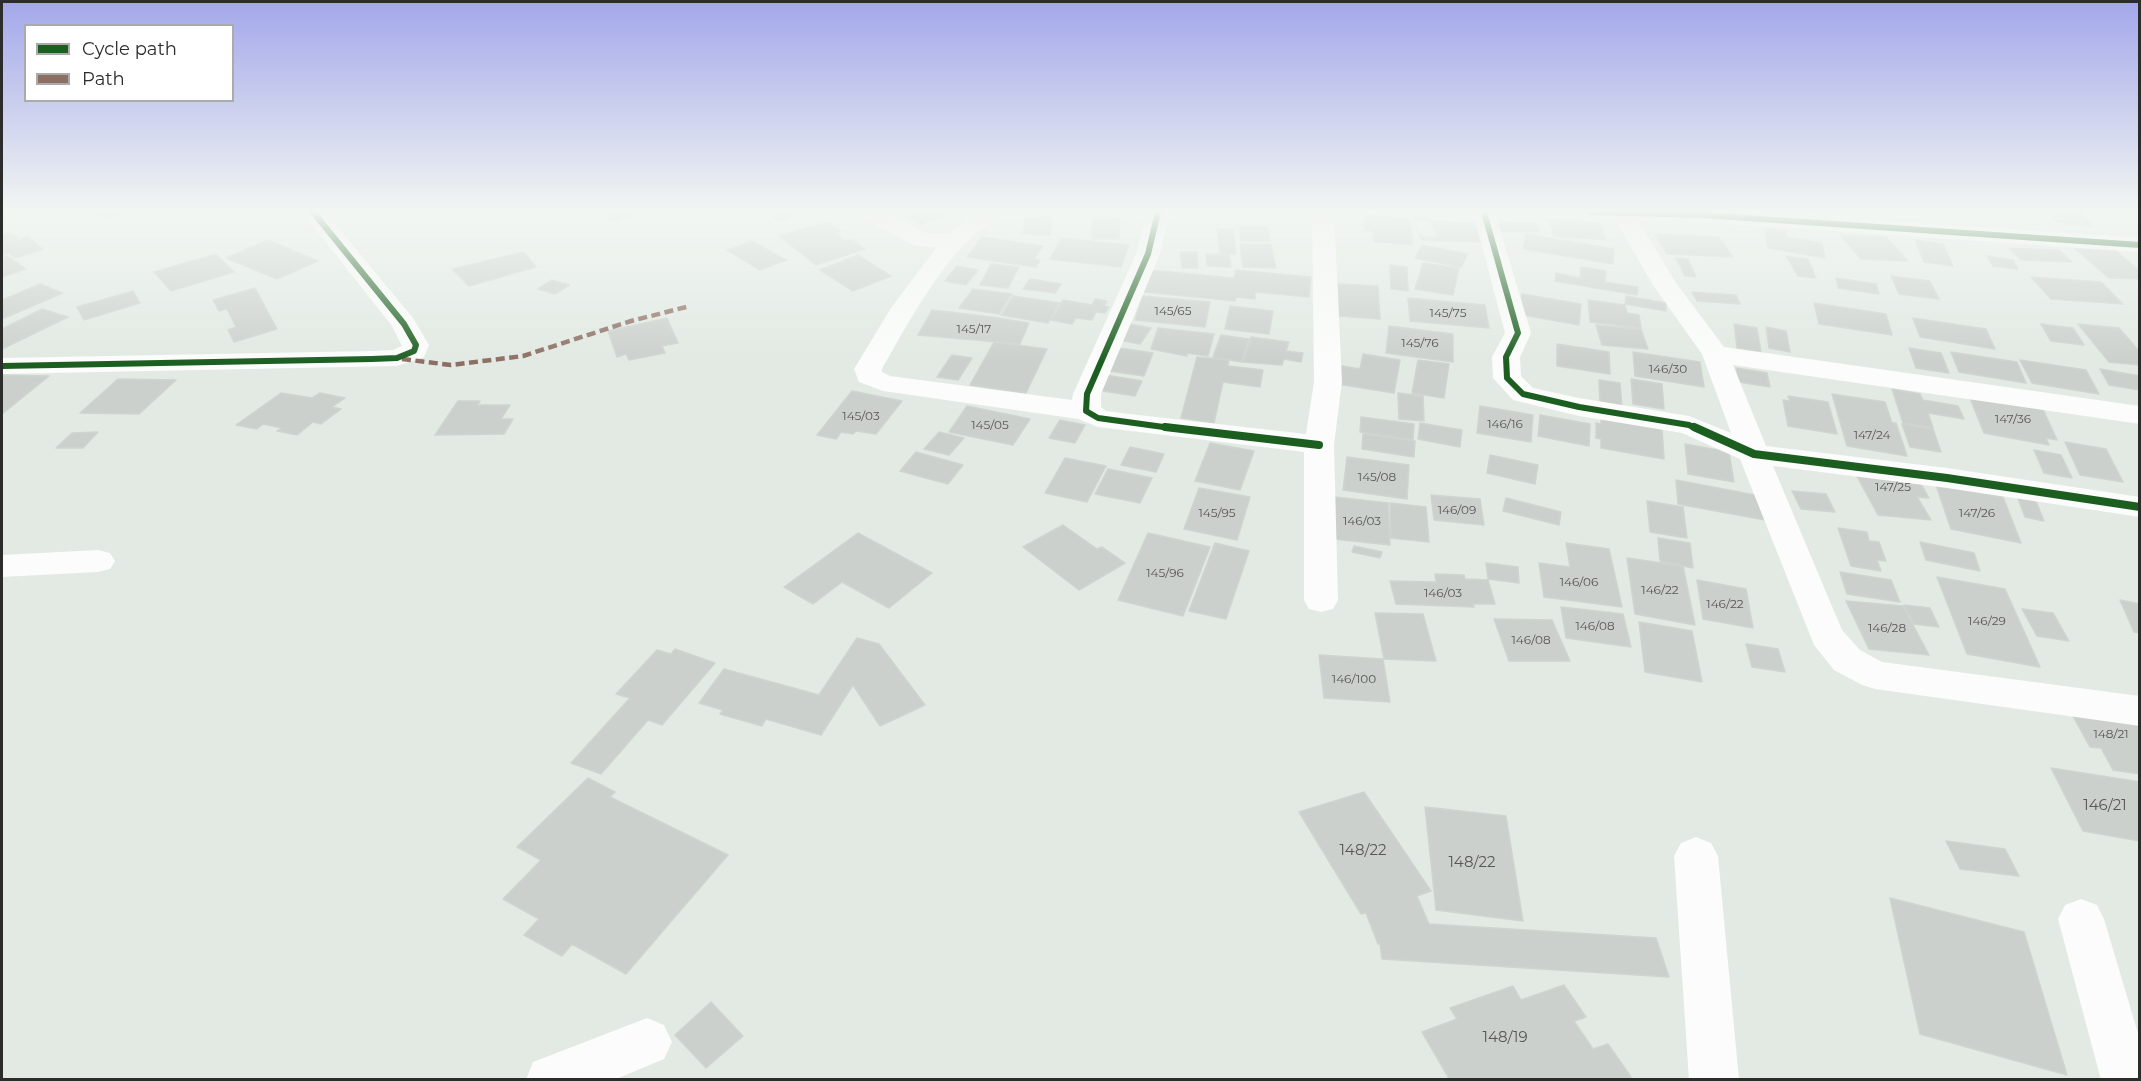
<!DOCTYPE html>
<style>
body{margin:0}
#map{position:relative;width:2141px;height:1081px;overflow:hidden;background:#e2eae3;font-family:Montserrat,sans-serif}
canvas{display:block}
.frame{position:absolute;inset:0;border:3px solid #2c2c2c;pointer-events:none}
.legend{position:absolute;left:24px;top:24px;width:210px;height:78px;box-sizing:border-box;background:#fff;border:2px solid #ababab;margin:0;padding:8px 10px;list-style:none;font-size:18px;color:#2c2c2c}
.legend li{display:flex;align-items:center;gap:12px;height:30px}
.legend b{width:30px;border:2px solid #ababab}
</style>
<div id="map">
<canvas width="2141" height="1081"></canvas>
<div class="frame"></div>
<ul class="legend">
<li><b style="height:8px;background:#1b5e20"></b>Cycle path</li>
<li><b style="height:8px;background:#8d6e63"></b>Path</li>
</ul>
</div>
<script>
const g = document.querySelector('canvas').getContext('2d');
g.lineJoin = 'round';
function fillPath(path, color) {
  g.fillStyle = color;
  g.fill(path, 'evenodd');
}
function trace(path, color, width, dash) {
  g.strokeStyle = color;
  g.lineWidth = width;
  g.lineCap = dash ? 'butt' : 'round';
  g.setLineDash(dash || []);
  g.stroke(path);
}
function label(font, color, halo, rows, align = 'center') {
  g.font = font + ' Montserrat,sans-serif';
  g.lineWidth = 6;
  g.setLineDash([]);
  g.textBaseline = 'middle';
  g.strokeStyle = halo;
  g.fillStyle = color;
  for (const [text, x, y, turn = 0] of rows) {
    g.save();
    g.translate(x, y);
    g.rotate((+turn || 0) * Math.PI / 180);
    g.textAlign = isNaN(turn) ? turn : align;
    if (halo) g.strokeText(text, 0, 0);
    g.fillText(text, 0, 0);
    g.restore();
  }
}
const building = new Path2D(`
 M83 212H127L109 219Z
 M610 212H644L613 222 603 214Z
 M766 212H807L780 221Z
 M901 212H956L921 224Z
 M1026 212 1053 213 1050 235 1023 234Z
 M2050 212H2082L2092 227 2057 222Z
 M1364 215 1410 219 1413 245 1374 242 1373 231 1364 230Z
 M1412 216 1429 217 1438 237H1421Z
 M1092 217 1120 218 1119 239H1091Z
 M1548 219 1600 223 1606 240 1554 236Z
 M1415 221 1474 223 1481 242 1421 240Z
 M827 222 841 231 835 233 845 241 851 239 865 249 816 265 779 236Z
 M1492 222 1535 223 1540 232 1496 231Z
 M1239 226H1267L1270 241H1241Z
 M1764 228 1786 231 1787 237 1822 243 1825 258 1768 248Z
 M1217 229H1233L1236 254H1220Z
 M9 233 18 238 2 244V236Z
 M1526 234 1614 249 1613 264 1523 249Z
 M1655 234 1719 237 1733 257 1667 254Z
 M1840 235 1886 237 1908 261 1861 259Z
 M28 237 43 249 15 258 9 253 2 256V245Z
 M982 237 1043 246 1034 259 1040 260 1035 267 967 257Z
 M1061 238 1129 245 1121 267 1050 259Z
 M268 240 318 261 277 279 226 258Z
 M1915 240 1943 244 1953 266 1924 262Z
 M752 241 786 260 760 270 727 250Z
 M1240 244H1271L1276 268 1243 267Z
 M1422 245 1468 254 1461 267 1415 258Z
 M2009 248 2059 250 2072 262 2021 260Z
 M2075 249 2115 250 2140 271V279L2109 278Z
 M524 252 536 267 469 286 452 269Z
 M1180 252H1197L1198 268H1182Z
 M216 254 234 272 171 291 154 272Z
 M1206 254H1229L1231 267 1207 266Z
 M858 255 891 276 853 291 820 270Z
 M8 256 26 269 2 277V258Z
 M1786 256 1808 259 1816 278 1798 276Z
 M1987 256 2013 260 2018 269 1993 266Z
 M1676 258 1688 259 1696 277 1685 276Z
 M1423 263 1459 268 1453 295 1415 289Z
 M991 264 1019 267 1008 288 980 285Z
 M1390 265 1407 267 1408 291 1391 289Z
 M957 266 978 270 966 285 945 281Z
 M1581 267 1606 271 1605 282 1638 287 1637 295 1555 281 1556 273 1580 278Z
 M1150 270 1234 278 1236 270 1311 277 1309 297 1255 292V299L1236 297 1235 301 1144 292Z
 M1891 276 1930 281 1939 299 1899 294Z
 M2031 277 2101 282 2123 304 2051 299Z
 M1836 278 1876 284 1879 294 1838 288Z
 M1030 279 1061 284 1055 293 1023 289Z
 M552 280 569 285 555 294 538 289Z
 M40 284 63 293 2 319V300Z
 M1338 284 1378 286 1380 319 1339 316Z
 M255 288 277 329 234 342 228 330 236 327 227 309 219 311 213 300Z
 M973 289 1012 294 999 314 959 308Z
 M133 291 140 303 84 320 77 307Z
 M1692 292 1736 295 1740 304 1697 301Z
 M1522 294 1581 304 1579 325 1518 314Z
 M1013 296 1060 303 1048 323 1001 315Z
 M1142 296 1210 302 1205 327 1135 320Z
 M1626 296 1666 303V311L1625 304Z
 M1408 298 1485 305 1489 328 1410 321Z
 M1095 299 1107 301 1104 306 1109 307 1105 313 1096 312 1092 320 1076 318 1072 324 1051 320 1063 300 1092 305Z
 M1588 300 1625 305 1627 313 1639 315 1641 328 1590 322Z
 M1814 303 1886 314 1892 335 1819 324Z
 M1230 306 1273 311 1269 334 1225 329Z
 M42 309 68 317 2 349V329Z
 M932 310 992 317 1029 323 1020 344 918 335Z
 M667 318 678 343 662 346 665 353 629 360 626 354 617 357 608 331Z
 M1913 318 1986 329 1995 349 1920 337Z
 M1125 323 1151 328 1140 344 1113 339Z
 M1734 324 1757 328 1761 352 1737 348Z
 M2041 324 2073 328 2084 345 2051 341Z
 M2078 324 2119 328 2140 352V365L2109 362Z
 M1596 325 1641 329 1648 349 1602 345Z
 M1389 326 1453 334V362L1386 353Z
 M1766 327 1786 331 1790 352 1769 348Z
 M1158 328 1214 334 1208 356 1187 353V356L1151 349Z
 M1221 335 1249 339 1242 362 1213 357Z
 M1251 337 1289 342 1286 351 1303 353 1301 362 1284 359 1282 365 1243 362Z
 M994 342 1047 349 1026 393 970 385Z
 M1557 344 1609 352 1610 374 1557 366Z
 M1119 348 1153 353 1144 376 1109 371Z
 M1909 348 1941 353 1949 373 1916 368Z
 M1633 352 1700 362 1704 387 1635 376Z
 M1951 352 2017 362 2026 383 1959 372Z
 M1363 354 1400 360 1394 393 1337 384 1342 366 1360 369Z
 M952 355 972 358 958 380 937 377Z
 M1197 357 1229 360 1228 366 1263 370 1260 387 1223 382 1214 423 1181 418Z
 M1418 360 1449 364 1444 398 1412 393Z
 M2020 360 2086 370 2099 394 2032 383Z
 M1736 368 1767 373 1770 387 1739 382Z
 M2100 369 2140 376V390L2109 385Z
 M2 375 49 376 2 414Z
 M1105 375 1142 381 1135 396 1097 390Z
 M118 379 176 380 139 414 80 413Z
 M1631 379 1662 384 1664 409 1633 404Z
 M1599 380 1620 383 1622 407 1600 404Z
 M1892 389 1920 394 1923 400 1958 406 1964 419 1928 413 1933 428 1903 423Z
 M852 391 902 401 876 434 856 431 853 434 841 432 836 439 817 435Z
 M281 393 312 398 320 393 345 398 332 407 341 409 321 424 313 422 297 435 277 431 282 428 263 424 257 429 236 425Z
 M1398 393 1423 396 1424 421 1399 419Z
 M1968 393 2041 405 2057 440 2046 438 2049 445 1984 433Z
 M1832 394 1885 402 1892 423H1896L1907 456 1847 446Z
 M1788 396 1828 402 1837 434 1788 426 1783 400 1790 401Z
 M458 401H480L477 405H510L501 419H513L504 434 435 435Z
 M967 406 1030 419 1013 445 949 432Z
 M1480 406 1533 415 1531 442 1477 433Z
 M1540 415 1590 424 1589 446 1538 436Z
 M1361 417 1414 424 1413 440 1360 432Z
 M1601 417 1662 428 1664 459 1601 448V439L1596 438V423L1601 424Z
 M1060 420 1085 425 1075 443 1049 438Z
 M1420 423 1462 430 1460 447 1418 439Z
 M1902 424 1933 429 1941 452 1910 447Z
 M98 432 83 448H56L72 433Z
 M939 432 964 438 949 455 924 449Z
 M1363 434 1415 441 1414 457 1362 449Z
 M2065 442 2106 449 2123 482 2080 475Z
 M1210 443 1254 451 1240 490 1195 481Z
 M1685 444 1729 452 1734 482 1688 474Z
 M1130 447 1164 454 1156 472 1121 465Z
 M2034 450 2061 455 2072 478 2044 473Z
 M916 452 963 465 948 484 900 471Z
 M1490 455 1538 465 1535 484 1487 473Z
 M1347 457 1409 465 1407 499 1343 490Z
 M1065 458 1106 466 1087 502 1045 493Z
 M1108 469 1152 478 1140 503 1095 494Z
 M1854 471 1917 477 1929 498 1917 497 1931 520 1878 515Z
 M1676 480 1760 496 1765 520 1678 504Z
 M1936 485 2003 497 2021 543 1951 529Z
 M1199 488 1250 497 1237 540 1184 529Z
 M1792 491 1826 494 1835 512 1801 509Z
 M1431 495 1480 499 1484 525 1434 520Z
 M2017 496 2035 499 2044 521 2025 517Z
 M1335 497 1388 503 1390 545 1334 539Z
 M1506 498 1561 512 1559 525 1503 511Z
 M1647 501 1683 507 1687 538 1650 532Z
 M1390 503 1426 507 1429 542 1391 538Z
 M1063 525 1097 549 1102 547 1125 563 1079 590 1023 547Z
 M1838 528 1867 532 1869 541 1879 542 1886 561 1877 560 1881 571 1851 566Z
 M858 533 932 573 889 608 842 582 813 604 784 587Z
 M1148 533 1210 547 1183 616 1118 600Z
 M1658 538 1690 543 1693 568 1660 561Z
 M1920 542 1974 553 1980 571 1926 560Z
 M1215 543 1249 551 1226 619 1189 611Z
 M1566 543 1609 549 1622 607 1544 597 1539 563 1570 567Z
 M1354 546 1382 552 1380 558 1352 552Z
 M1627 558 1683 566 1695 625 1635 614Z
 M1486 563 1518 567 1519 583 1488 579Z
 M1840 572 1891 580 1900 602 1847 594Z
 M1435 574 1464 575 1465 579 1488 580 1495 604H1473L1474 607 1396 604 1390 581 1436 582Z
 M1937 577 2005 589 2040 667 1967 654Z
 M1697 580 1746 589 1753 628 1703 619Z
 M2120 600 2140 604V633L2134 632Z
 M1846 601 1903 606 1929 655 1869 649Z
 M1904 605 1930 608 1939 627 1914 624Z
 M1561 607 1623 614 1631 647 1566 638Z
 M2022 609 2053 613 2069 641 2037 636Z
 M1375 613 1423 614 1436 661 1384 659Z
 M1494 619 1552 620 1570 661H1509Z
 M1639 622 1692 631 1702 682 1645 672Z
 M857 638 879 644 925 705 880 726 853 685 821 735 766 719 762 726 720 714 723 710 699 703 724 669 819 695Z
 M1746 644 1778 649 1785 672 1752 667Z
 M675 649 715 663 662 725 648 720 601 774 571 763 630 698 616 694 657 650 671 654Z
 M1319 655 1383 659 1390 702 1324 698Z
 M2070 711 2140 721V774L2113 770 2101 748 2090 747Z
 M2051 768 2140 782V841L2083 831Z
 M588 778 615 792 610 797 728 855 626 974 572 944 562 956 524 935 539 919 503 899 541 860 517 847Z
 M1364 792 1431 891 1417 896 1429 924 1656 938 1669 977 1382 959 1380 944H1378L1366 913 1361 914 1299 812Z
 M1425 807 1506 816 1523 921 1436 910Z
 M1946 841 2005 849 2019 876 1960 869Z
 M1890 898 2024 932 2067 1075 1920 1034Z
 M1564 985 1586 1017 1574 1021 1593 1049 1608 1044 1631 1077 1624 1080H1450L1422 1032 1457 1019 1450 1008 1513 986 1521 1000Z
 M711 1002 743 1036 706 1068 675 1035Z`);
fillPath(building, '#cbd0cc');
trace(building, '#ced5cf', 1.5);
fillPath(new Path2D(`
 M302 212H325L413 318 429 345 424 357 397 366 2 374V358L372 351 393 350 402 346 392 326Z
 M859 212H886L926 233 938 234 949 233 978 212H1043L1040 217C1026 220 1007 216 994 222 954 237 903 332 882 369V372L890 376 1072 400 1073 394 1136 254 1145 219 1119 217 1116 212H1178L1175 217 1168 219 1160 254 1101 394V407L1106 411 1130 414 1306 434 1314 382 1312 212H1334L1342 382 1334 445 1338 600 1333 609 1321 612 1309 609 1304 600V452L1098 427 1078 419 883 391 859 382 854 369 891 308 936 248 913 245 862 217Z
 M1473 212H1495L1531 333 1520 357 1521 376 1533 388 1579 398 1689 416 1731 433 1702 354 1653 285 1615 219 1584 217 1581 212H1756L2140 238V252L1703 222 1638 220 1676 283 1724 347 2140 406V424L1733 365 1766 446 1947 468 2140 497V517L1947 488 1773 466 1842 630 1860 650 1882 662 2140 696V726L1875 689 1862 685 1834 670 1814 645 1740 459 1682 433 1579 416 1513 400 1493 378 1492 357 1505 333Z
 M98 550 110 553 115 561 110 569 98 572 2 577V555Z
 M1696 837 1711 843 1718 856 1739 1080H1689L1674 856 1681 843Z
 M2081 899 2097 905 2104 919 2140 1040V1080H2101L2058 919 2065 905Z
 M647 1018 664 1025 672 1042 664 1059 614 1080H526L533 1062Z`), '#fbfcfb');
trace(new Path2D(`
 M402 359 451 365 523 356 631 321 690 306`), '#8d6e63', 4.5, [9, 4.5]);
trace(new Path2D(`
 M1158 212 1148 254 1087 394 1086 411 1098 418 1178 429
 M1484 212 1518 333 1506 357 1507 378 1523 394 1579 407 1689 425 1697 429
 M1592 212 1703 215 2140 245
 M2 366 372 359 397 358 414 351 416 345 404 324 313 212`), '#1b5e20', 6);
trace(new Path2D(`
 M1165 427 1319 445
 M1694 427 1754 454 1947 478 2140 507`), '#1b5e20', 8);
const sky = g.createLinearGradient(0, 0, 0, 363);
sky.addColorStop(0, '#a3a7ea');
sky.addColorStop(0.58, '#f2f6f2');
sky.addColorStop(1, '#f2f6f200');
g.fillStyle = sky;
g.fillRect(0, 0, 2141, 363);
label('12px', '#565856', null, [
 ["145/65",1173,311],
 ["145/75",1448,313],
 ["145/17",974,329],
 ["145/76",1420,343],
 ["146/30",1668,369],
 ["145/03",861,416],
 ["147/36",2013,419],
 ["146/16",1505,424],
 ["145/05",990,425],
 ["147/24",1872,435],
 ["145/08",1377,477],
 ["147/25",1893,487],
 ["146/09",1457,510],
 ["145/95",1217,513],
 ["147/26",1977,513],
 ["146/03",1362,521],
 ["145/96",1165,573],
 ["146/06",1579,582],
 ["146/22",1660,590],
 ["146/03",1443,593],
 ["146/22",1725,604],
 ["146/29",1987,621],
 ["146/08",1595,626],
 ["146/28",1887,628],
 ["146/08",1531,640],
 ["146/100",1354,679],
 ["148/21",2111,734]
]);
label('15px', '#565856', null, [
 ["146/21",2105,806],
 ["148/22",1363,851],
 ["148/22",1472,863],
 ["148/19",1505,1038]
]);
</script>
